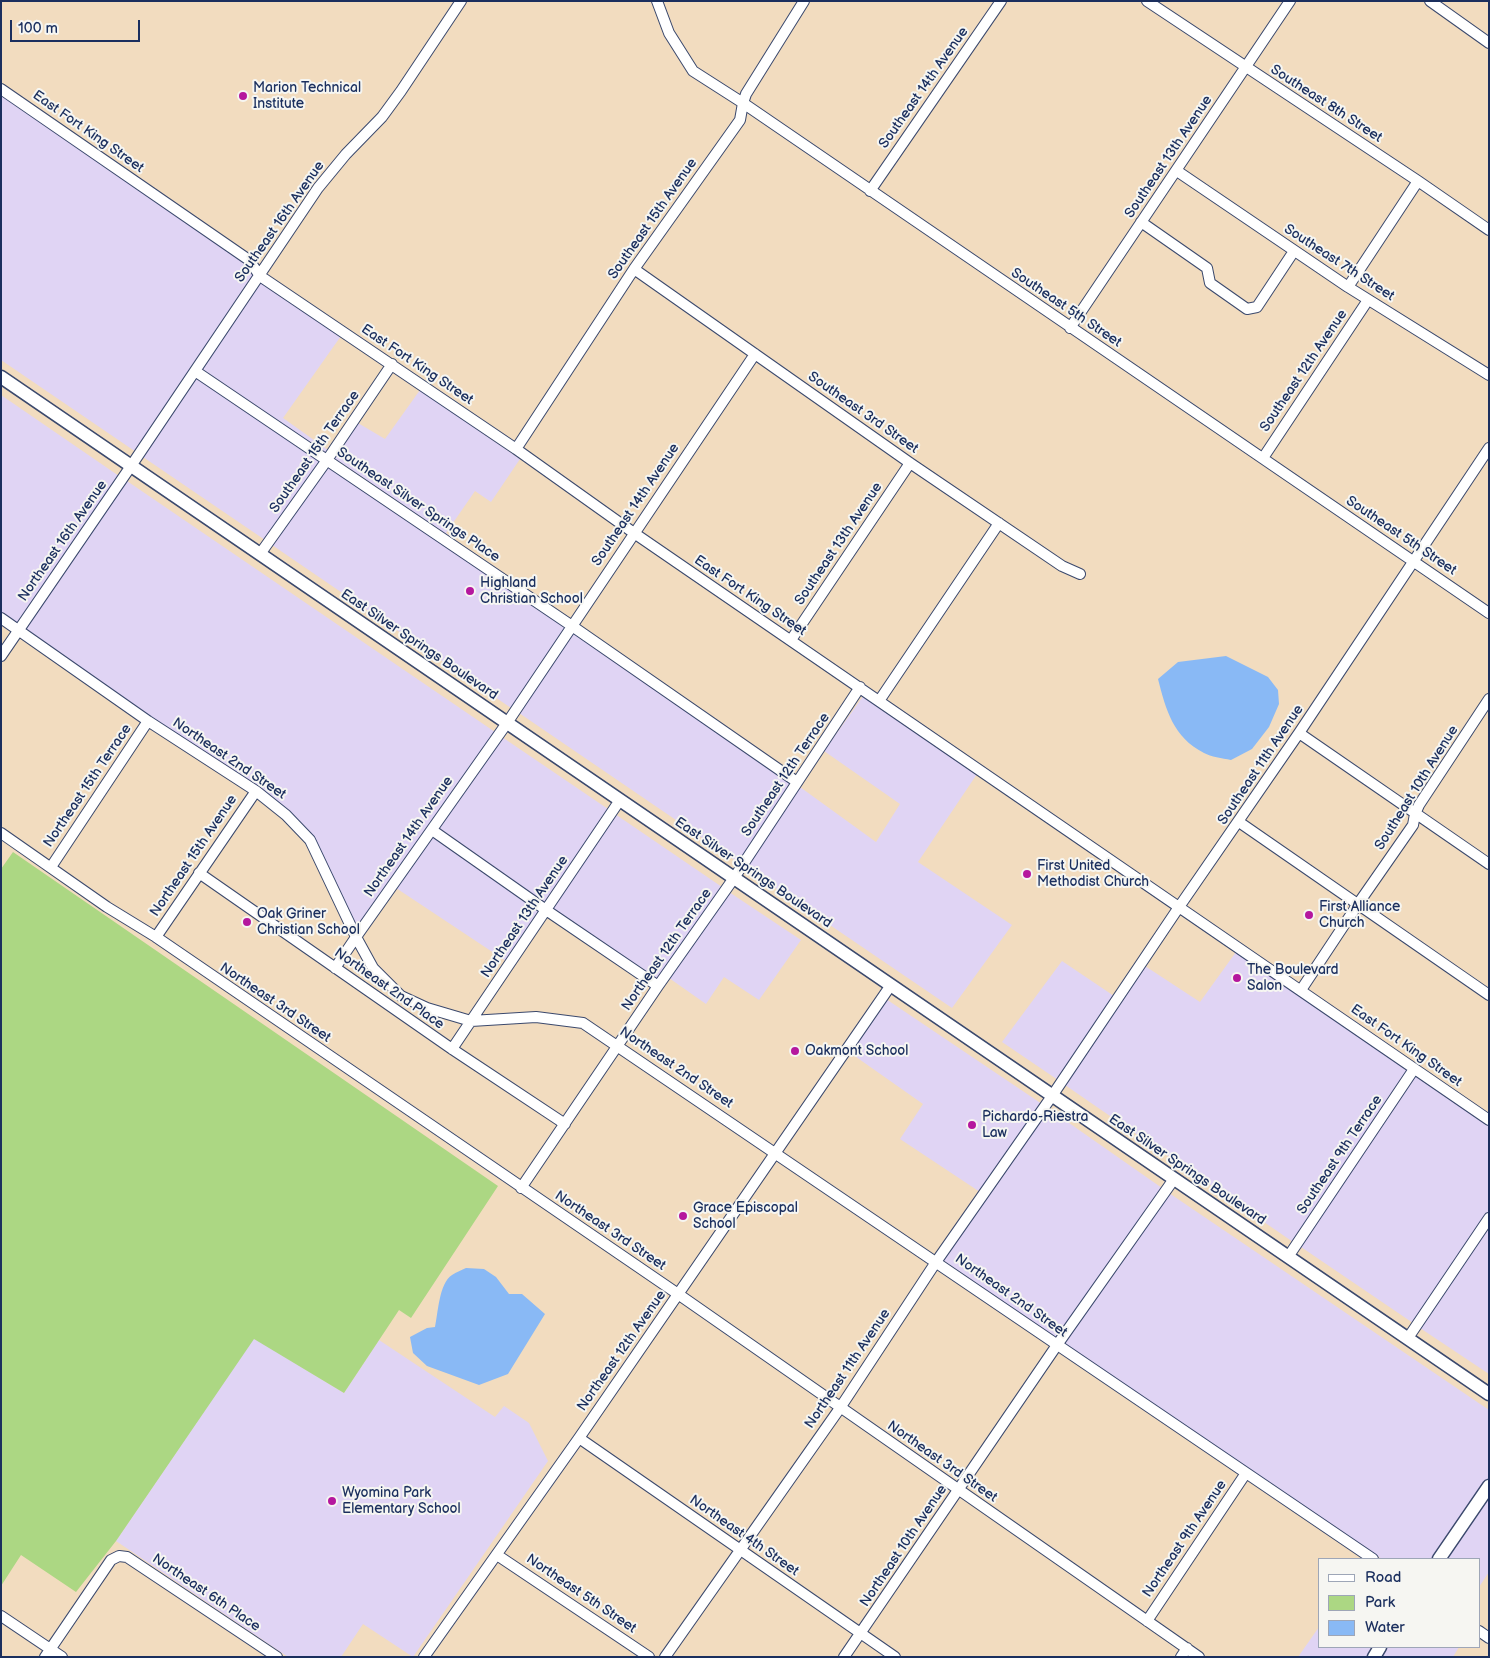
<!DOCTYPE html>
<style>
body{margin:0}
#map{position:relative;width:1490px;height:1658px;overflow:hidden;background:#f2dcbf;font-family:"Balsamiq Sans",sans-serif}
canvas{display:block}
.frame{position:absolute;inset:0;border:2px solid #1b2f5e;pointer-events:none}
.legend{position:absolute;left:1318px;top:1558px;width:162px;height:90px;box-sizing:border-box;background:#f6f6f2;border:1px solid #9ea6b7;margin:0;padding:6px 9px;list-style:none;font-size:15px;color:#1b2f5e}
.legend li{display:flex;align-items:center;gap:10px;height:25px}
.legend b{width:25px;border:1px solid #9ea6b7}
.scale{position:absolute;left:10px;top:20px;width:130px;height:22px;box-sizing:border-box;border:2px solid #1b2f5e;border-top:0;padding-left:6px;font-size:15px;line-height:18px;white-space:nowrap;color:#1b2f5e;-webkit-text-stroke:4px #f6f6f2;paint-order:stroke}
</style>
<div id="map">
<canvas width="1490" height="1658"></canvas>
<div class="frame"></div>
<ul class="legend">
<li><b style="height:6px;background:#fff"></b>Road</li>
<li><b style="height:14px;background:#acd783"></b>Park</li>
<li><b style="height:14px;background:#89b9f5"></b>Water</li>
</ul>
<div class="scale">100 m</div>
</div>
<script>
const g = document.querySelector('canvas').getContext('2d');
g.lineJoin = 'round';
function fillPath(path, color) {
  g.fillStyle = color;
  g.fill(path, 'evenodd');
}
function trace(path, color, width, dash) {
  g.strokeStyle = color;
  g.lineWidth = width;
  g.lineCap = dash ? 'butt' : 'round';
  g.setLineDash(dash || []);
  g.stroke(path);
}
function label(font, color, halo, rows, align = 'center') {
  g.font = font + ' "Balsamiq Sans",sans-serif';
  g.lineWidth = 4;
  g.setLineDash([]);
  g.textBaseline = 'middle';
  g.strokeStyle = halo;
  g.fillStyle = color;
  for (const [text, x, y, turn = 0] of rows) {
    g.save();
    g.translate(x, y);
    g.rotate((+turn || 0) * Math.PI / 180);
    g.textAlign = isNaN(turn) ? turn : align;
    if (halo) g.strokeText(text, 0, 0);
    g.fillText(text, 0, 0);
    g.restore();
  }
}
fillPath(new Path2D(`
 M1 95 246 264 254 276 136 452 1 360Z
 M261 282 341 336 283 418 328 450 326 453 202 369Z
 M196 378 321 461 265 540 143 457Z
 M420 390 520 459 491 502 475 491 446 533 461 544 334 458 358 423 385 439Z
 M1 395 119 476 18 624 1 612Z
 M328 466 565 628 511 708 272 545Z
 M127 481 495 732 357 927 314 837 289 811 262 789 151 717 25 629Z
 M573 633 791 784 739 863 519 713Z
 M864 695 977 774 918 862 1012 925 952 1008 746 868 800 787 876 842 900 804 824 751Z
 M502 737 608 809 545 903 439 828Z
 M615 814 722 887 657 979 552 908Z
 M433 836 539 911 506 961 396 888Z
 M729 892 801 940 759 1000 724 977 706 1004 669 978Z
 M1236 952 1408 1070 1293 1242 1065 1085 1145 966 1200 1002Z
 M1062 961 1114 996 1058 1080 1002 1042Z
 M886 999 1042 1104 980 1192 900 1139 923 1104 849 1052Z
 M1415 1075 1489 1126V1211L1413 1323 1301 1247Z
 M1049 1109 1162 1188 1056 1339 943 1260Z
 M1169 1193 1489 1410V1478L1434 1559H1382L1063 1343Z
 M1489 1226V1374L1420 1328Z
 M254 1338 344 1393 379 1340 495 1417 504 1406 529 1423 548 1461 413 1657 363 1624 341 1657H288L116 1541Z
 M1489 1494V1572L1479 1587V1559H1444Z
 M1319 1627V1647H1375L1369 1657H1298Z
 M1386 1647H1459L1453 1657H1379Z`), '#e0d4f4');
fillPath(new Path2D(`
 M13 852 498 1186 411 1318 399 1310 344 1393 254 1339 116 1541 76 1592 21 1555 1 1586V869Z`), '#acd783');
fillPath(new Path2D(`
 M1226 656 1268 677 1278 690 1279 704 1269 727 1252 749 1231 760C1222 758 1211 757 1204 753 1173 737 1166 710 1158 679L1178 662Z
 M466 1268 484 1269 496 1277 509 1294H522L545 1314 508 1374 479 1385 427 1366 413 1353 410 1337 427 1328 435 1327C438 1314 439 1283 452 1275 456 1272 462 1270 466 1268Z`), '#89b9f5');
const minor = new Path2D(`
 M657 1 669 33 693 71 743 103 1489 613
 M1147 1 1418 181 1489 230
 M1430 1 1489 43
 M1 89 249 260 260 276 516 449 634 533 1489 1120
 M1177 171 1348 287 1489 375
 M870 191 1001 1
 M1141 222 1207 268 1210 283 1247 309 1257 307 1294 251
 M634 269 910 463 1062 566 1080 574
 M1348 287 1418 181
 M1070 328 1290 1
 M195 371 572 626 797 782
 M516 449 634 269 740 120 743 103 746 94 804 1
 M1263 458 1368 300
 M260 554 327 460 392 364
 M1 618 148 721 256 791 286 815 310 840 356 937 373 968 401 996 427 1008 471 1021 536 1017 583 1023 1373 1559
 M791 640 910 463
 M1 656 131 466 318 188 346 154 382 117 401 91 461 1
 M879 701 999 523
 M1299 733 1489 864
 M1239 822 1489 995
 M432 830 546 910 658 986
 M1 833 107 907 156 937 678 1294 1199 1657
 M51 867 148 721
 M199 873 452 1049 565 1124
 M156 937 256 791
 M335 968 356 937 507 723 755 354
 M1301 990 1358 904 1413 825 1415 814 1419 805 1489 699
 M452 1049 620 800
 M521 1188 658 986 734 878 860 687
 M1288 1257 1414 1069
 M1408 1338 1489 1218
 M579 1438 895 1657
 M497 1555 649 1657
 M1 1616 62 1657
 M1147 1621 1246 1473
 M1479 1631 1489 1638
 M45 1657 111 1560 119 1556 127 1557 277 1657
 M424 1657 579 1438 891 985
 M665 1657 840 1408 936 1262 1052 1096 1179 907 1299 733 1489 448
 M844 1657 1057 1345 1174 1179
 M1181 1657 1187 1648`);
const major = new Path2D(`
 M1 377 1489 1394
 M1439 1559 1489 1486
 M1374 1657 1380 1647`);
trace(minor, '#3b496d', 12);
trace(major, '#3b496d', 15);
trace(minor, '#fff', 10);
trace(major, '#fff', 12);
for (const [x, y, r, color] of [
 [243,96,5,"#b5179e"],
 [470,591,5,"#b5179e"],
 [1027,874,5,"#b5179e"],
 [1309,915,5,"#b5179e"],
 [247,922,5,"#b5179e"],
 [1237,978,5,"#b5179e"],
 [795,1051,5,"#b5179e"],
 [972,1125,5,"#b5179e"],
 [683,1216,5,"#b5179e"],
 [332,1501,5,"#b5179e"]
]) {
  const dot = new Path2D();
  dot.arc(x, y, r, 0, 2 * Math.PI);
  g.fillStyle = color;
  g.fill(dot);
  trace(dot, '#f6f6f2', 2);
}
label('14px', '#1b2f5e', '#f6f6f2', [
 ["Marion Technical",253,88],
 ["Institute",253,104],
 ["Highland",480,583],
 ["Christian School",480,599],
 ["First United",1037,866],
 ["Methodist Church",1037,882],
 ["First Alliance",1319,907],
 ["Church",1319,923],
 ["Oak Griner",257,914],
 ["Christian School",257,930],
 ["The Boulevard",1247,970],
 ["Salon",1247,986],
 ["Oakmont School",805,1051],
 ["Pichardo-Riestra",982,1117],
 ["Law",982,1133],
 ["Grace Episcopal",693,1208],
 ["School",693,1224],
 ["Wyomina Park",342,1493],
 ["Elementary School",342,1509]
], 'left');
label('14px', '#1b2f5e', '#f6f6f2', [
 ["Southeast 14th Avenue",924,88,-55],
 ["Southeast 8th Street",1326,104,33],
 ["East Fort King Street",88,132,35],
 ["Southeast 13th Avenue",1169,157,-56],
 ["Southeast 15th Avenue",653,219,-55],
 ["Southeast 16th Avenue",280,222,-55],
 ["Southeast 7th Street",1339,263,33],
 ["Southeast 5th Street",1066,308,34],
 ["East Fort King Street",417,365,34],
 ["Southeast 12th Avenue",1304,371,-56],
 ["Southeast 3rd Street",863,413,35],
 ["Southeast 15th Terrace",315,452,-55],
 ["Southeast Silver Springs Place",418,505,34],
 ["Southeast 14th Avenue",636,505,-56],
 ["Southeast 5th Street",1401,536,34],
 ["Northeast 16th Avenue",63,541,-55],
 ["Southeast 13th Avenue",839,544,-56],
 ["East Fort King Street",750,596,34],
 ["East Silver Springs Boulevard",419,645,34],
 ["Northeast 2nd Street",229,759,34],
 ["Southeast 11th Avenue",1261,765,-56],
 ["Southeast 12th Terrace",786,775,-56],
 ["Northeast 15th Terrace",88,786,-56],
 ["Southeast 10th Avenue",1417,788,-58],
 ["Northeast 14th Avenue",409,837,-55],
 ["Northeast 15th Avenue",194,856,-56],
 ["East Silver Springs Boulevard",753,873,34],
 ["Northeast 13th Avenue",525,917,-56],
 ["Northeast 12th Terrace",667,950,-55],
 ["Northeast 2nd Place",389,989,35],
 ["Northeast 3rd Street",275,1003,34],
 ["East Fort King Street",1406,1046,35],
 ["Northeast 2nd Street",676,1068,34],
 ["Southeast 9th Terrace",1340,1155,-56],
 ["East Silver Springs Boulevard",1187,1170,34],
 ["Northeast 3rd Street",610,1231,34],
 ["Northeast 2nd Street",1011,1296,35],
 ["Northeast 12th Avenue",622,1351,-55],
 ["Northeast 11th Avenue",848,1369,-56],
 ["Northeast 3rd Street",942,1462,35],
 ["Northeast 4th Street",744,1536,35],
 ["Northeast 9th Avenue",1185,1539,-56],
 ["Northeast 10th Avenue",904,1546,-56],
 ["Northeast 6th Place",206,1593,34],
 ["Northeast 5th Street",581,1594,34]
]);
</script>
